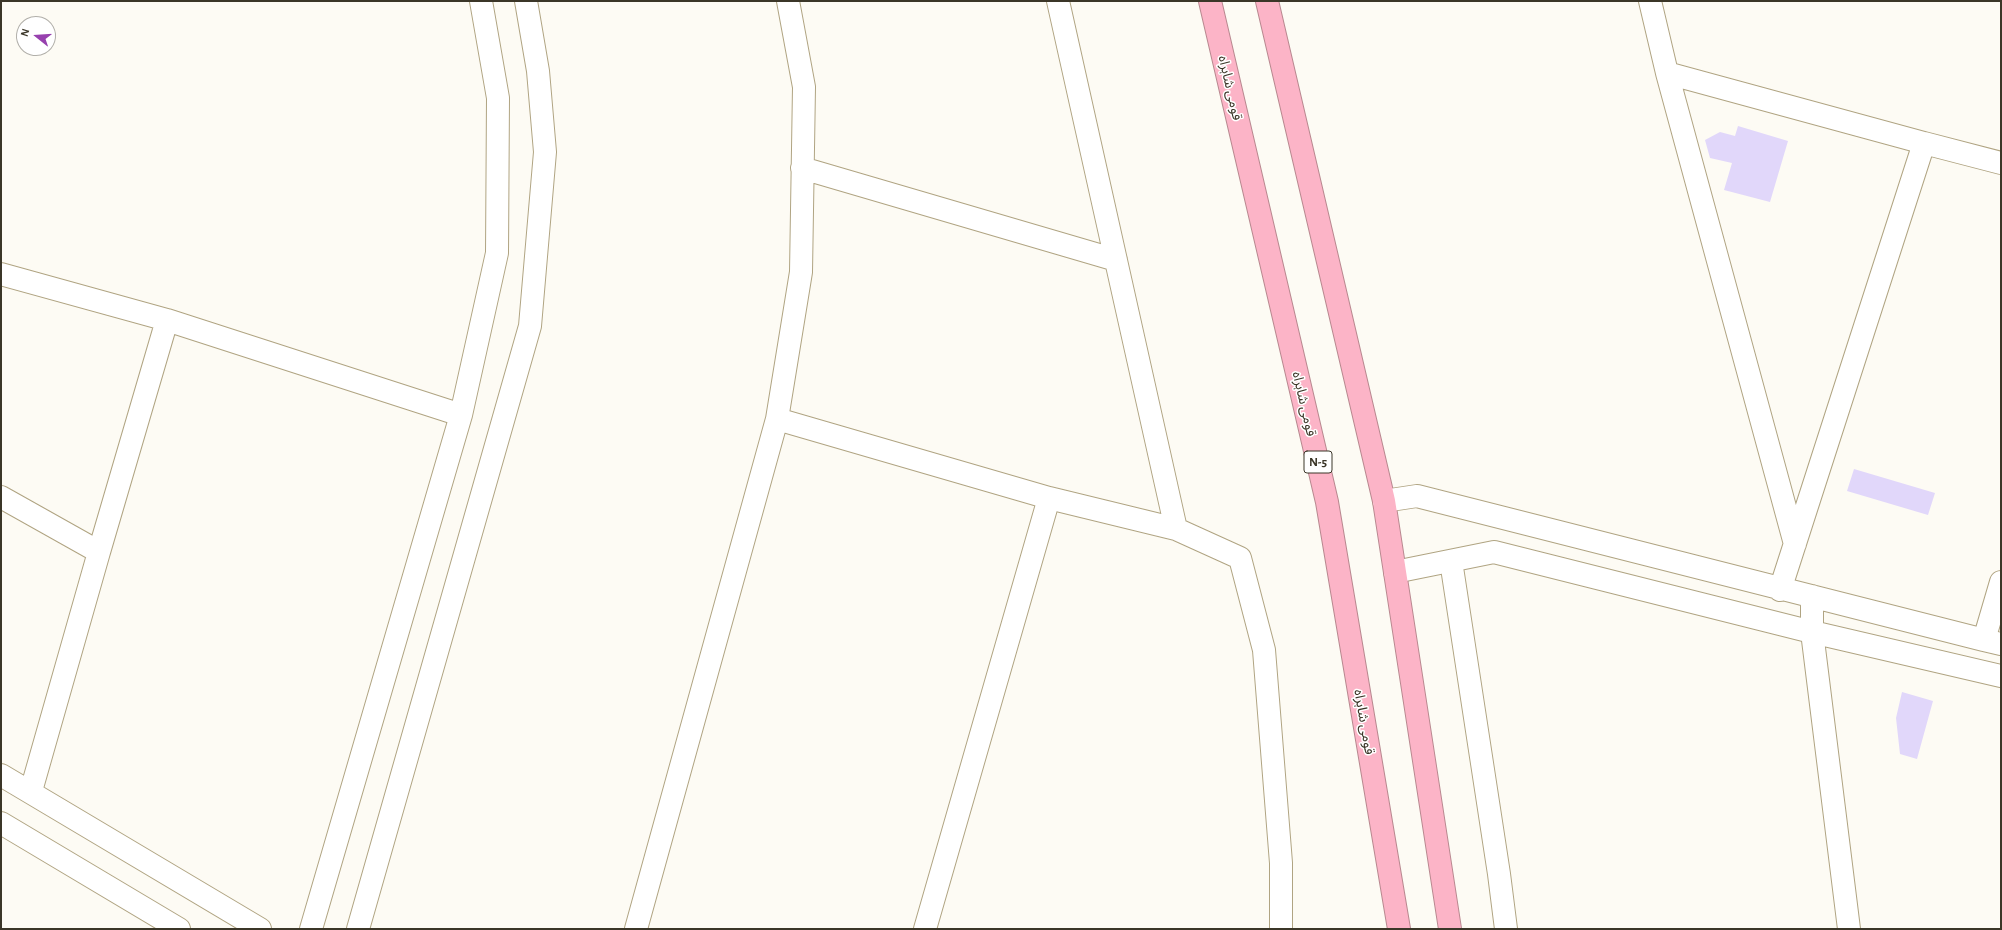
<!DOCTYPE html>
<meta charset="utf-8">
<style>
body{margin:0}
#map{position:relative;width:2002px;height:930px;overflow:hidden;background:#fdfbf4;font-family:"Alegreya Sans",sans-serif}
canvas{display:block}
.frame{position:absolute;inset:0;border:2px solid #3b3628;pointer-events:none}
.north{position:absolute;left:16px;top:16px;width:40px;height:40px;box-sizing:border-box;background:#fff;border:1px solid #b1afa9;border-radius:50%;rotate:287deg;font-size:11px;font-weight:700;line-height:16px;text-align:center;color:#3b3628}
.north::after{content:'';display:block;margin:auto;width:14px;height:18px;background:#9741ae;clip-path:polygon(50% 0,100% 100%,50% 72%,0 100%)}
</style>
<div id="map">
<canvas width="2002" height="930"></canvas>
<div class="frame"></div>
<div class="north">N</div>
</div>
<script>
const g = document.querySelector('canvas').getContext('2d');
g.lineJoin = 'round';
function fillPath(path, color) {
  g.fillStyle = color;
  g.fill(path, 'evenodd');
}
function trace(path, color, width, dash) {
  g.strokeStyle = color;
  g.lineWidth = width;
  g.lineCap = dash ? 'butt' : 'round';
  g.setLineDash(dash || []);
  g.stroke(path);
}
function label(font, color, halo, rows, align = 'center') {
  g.font = font + ' "Alegreya Sans","Noto Sans Arabic",sans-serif';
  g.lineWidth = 3;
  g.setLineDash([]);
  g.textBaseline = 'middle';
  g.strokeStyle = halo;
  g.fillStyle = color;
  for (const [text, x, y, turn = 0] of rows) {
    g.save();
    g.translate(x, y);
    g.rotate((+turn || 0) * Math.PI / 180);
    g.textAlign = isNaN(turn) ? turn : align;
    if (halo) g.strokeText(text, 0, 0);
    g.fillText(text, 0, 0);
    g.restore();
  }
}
fillPath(new Path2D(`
 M1738 126 1788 141 1770 202 1724 190 1732 163 1710 158 1705 140 1720 132 1735 136Z
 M1854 469 1935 493 1928 515 1847 491Z
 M1902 692 1933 701 1917 759 1900 754 1896 718Z`), '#e1d7fa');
const street = new Path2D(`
 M1650 1 1667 73 1795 544
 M1667 73 1924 143
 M802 168 1116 260
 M1 274 167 320 461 415
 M777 419 1049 498
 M1 497 99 552 31 791
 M1384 501 1417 496 1984 640 2001 582
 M1176 529 1240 558 1264 650 1281 863V929
 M99 552 167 320
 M1451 561 1499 874 1506 929
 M1395 572 1494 552 1812 632 2001 676
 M1780 590 1924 143 2001 163
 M1812 596V632L1849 929
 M1984 640 2001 644
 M1 775 260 929
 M1 823 179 929
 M311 929 461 415 497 253 498 98 481 1
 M358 929 530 326 545 152 538 71 526 1
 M636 929 777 419 801 272 804 87 788 1
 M925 929 1049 498 1176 529 1058 1`);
const highway = new Path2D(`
 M1210 1 1327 502 1399 929
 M1267 1 1384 501 1450 929`);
trace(street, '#b0a482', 24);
trace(highway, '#b8888f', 24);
trace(street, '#fff', 22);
trace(highway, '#fcb4c7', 22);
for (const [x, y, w] of [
 [1318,462,28]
]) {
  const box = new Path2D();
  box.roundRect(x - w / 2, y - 11, w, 22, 3);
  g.fillStyle = '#fff';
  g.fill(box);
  trace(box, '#3b3628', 1);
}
label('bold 13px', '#3b3628', null, [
 ["N-5",1318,462]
]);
label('14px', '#3b3628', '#fff', [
 ["قومی شاہراہ",1230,88,77],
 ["قومی شاہراہ",1304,404,77],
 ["قومی شاہراہ",1364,722,80]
]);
</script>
